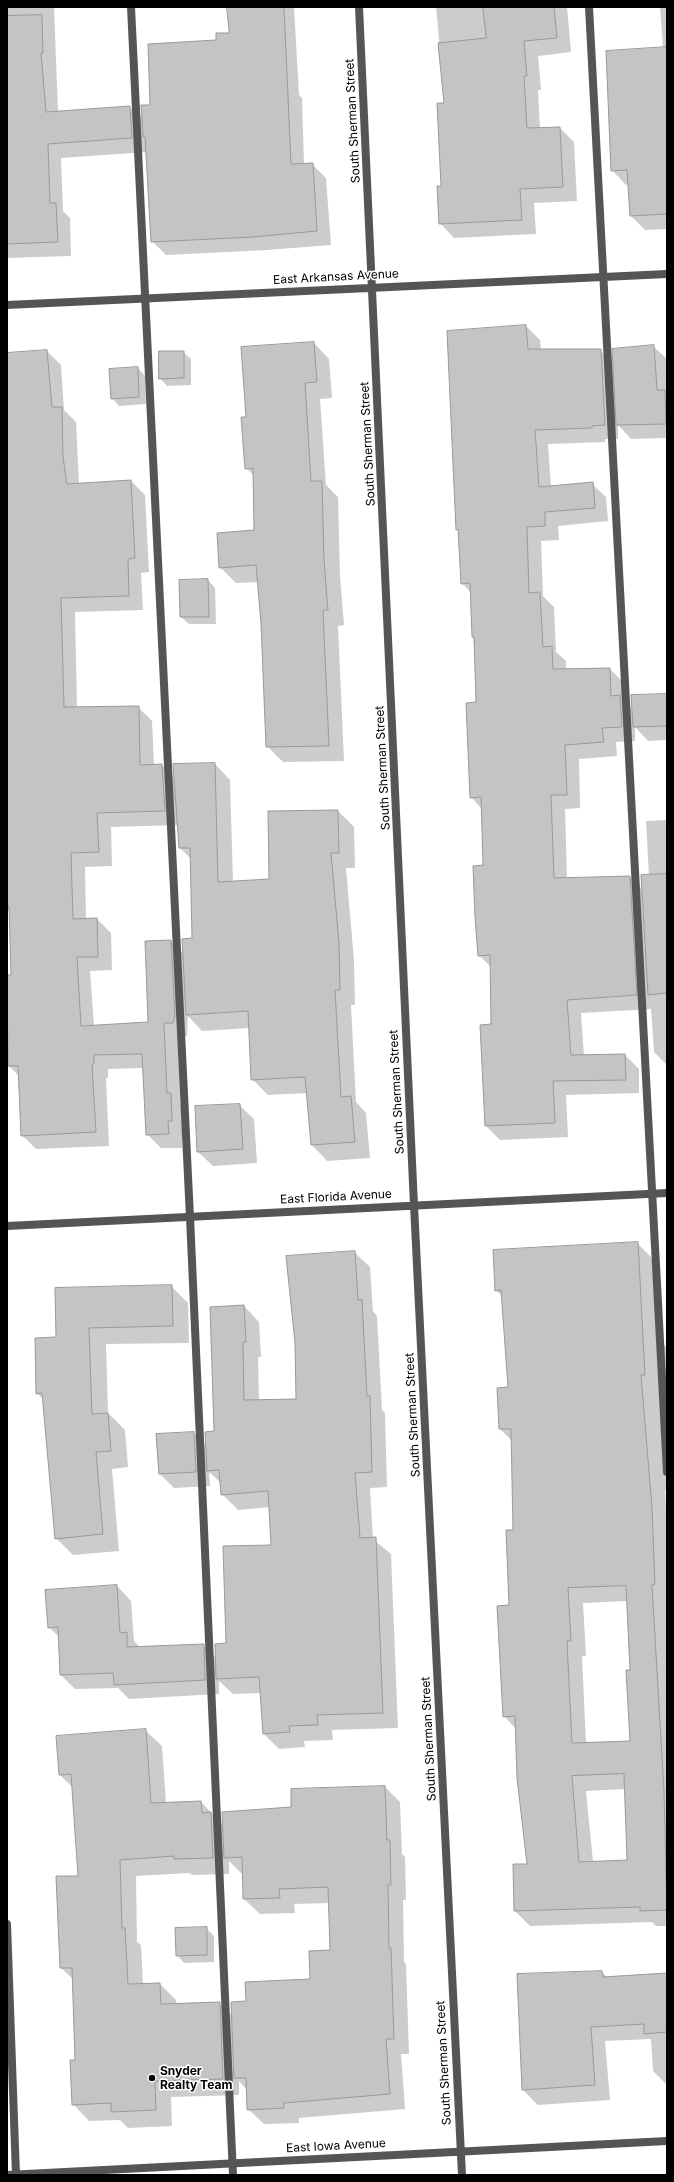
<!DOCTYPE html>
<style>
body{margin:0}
#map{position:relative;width:674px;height:2182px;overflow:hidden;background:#fff;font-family:Inter,sans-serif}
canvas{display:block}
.frame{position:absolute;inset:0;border:8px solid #000;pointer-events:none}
</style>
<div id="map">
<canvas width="674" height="2182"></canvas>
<div class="frame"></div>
</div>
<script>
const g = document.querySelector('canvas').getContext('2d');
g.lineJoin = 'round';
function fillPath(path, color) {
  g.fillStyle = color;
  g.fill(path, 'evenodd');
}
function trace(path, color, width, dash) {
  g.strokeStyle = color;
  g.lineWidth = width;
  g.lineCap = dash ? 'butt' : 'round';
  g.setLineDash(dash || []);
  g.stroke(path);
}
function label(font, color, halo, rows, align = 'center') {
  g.font = font + ' Inter,sans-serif';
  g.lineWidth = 3;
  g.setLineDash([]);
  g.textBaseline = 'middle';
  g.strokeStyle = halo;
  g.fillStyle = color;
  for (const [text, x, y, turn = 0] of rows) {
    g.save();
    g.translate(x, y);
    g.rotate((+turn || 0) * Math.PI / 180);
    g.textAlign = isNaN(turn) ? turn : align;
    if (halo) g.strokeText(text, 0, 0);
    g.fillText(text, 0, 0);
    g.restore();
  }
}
fillPath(new Path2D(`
 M7 7H54L58 112 130 107 143 120 151 105 217 41 230 34 228 7H294L299 95 302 98 304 165 312 164 326 178 331 245 267 250 166 255 152 241 147 152 61 158 63 211 70 218 71 256 7 258Z
 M436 7H567L571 52 538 56 541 90H538L540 129 560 128 574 142 577 201 534 203 536 234 454 238 440 223 445 104Z
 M660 7H667V229L645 230 631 216 629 184 626 185 612 170 663 48Z
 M526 326 540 340 541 350H600L613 363 653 346 667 359V438L631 439 618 425V439H605V442L548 444 551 487 592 484 606 497 608 521 558 526 559 540 541 541 543 596 554 607 556 652 566 661V670L610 669 624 683V701L633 710 667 695V740L648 741 635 727V741L616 742 617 756 579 759 580 808 565 809 567 879 630 877 643 890 649 876 646 821 667 820V1065L654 1052 651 1009 581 1013 584 1056 625 1055 639 1069V1093L566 1095 568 1137 500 1140 486 1126 492 1025 491 967 479 955 484 866 482 809 471 797 477 703 471 593 462 583 459 531 457 529Z
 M314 343 329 359 332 398 320 399 326 485 338 497 340 576 344 625 338 626 344 761 283 762 267 746 259 582 236 583 220 567 255 531 254 476 246 468 247 418Z
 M47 351 61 365 64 410 76 422 79 484 131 481 145 495 149 572 141 573 143 610 75 612 77 708 138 707 152 721 154 765H162L175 779 215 764 230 780 233 882 270 880 269 812 338 811 354 827 355 868H346L354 960 355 1005H351L356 1102 366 1113 370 1158 327 1161 312 1145 308 1093 268 1095 252 1079 250 1028 202 1031 188 1016 187 1036H178L180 1104 184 1108 186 1135H182V1148H161L147 1134 144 1068 108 1069V1078H106L109 1146 36 1149 22 1135 19 1076 9 1066 7 1005V976H12L10 912 7 909V354ZM178 825 180 848 191 859 193 939 184 954 171 941 149 1023 94 1026 90 971 112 970 111 933 97 919 86 920 85 867 112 866 111 827Z
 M183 352 191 359V385L167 386 160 378Z
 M138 368 145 376 146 404 119 406 112 398Z
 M208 580 215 588 216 624H189L181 617Z
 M239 1105 254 1119 257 1163 213 1166 198 1152Z
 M637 1243 652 1258 658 1339 667 1348V1490H665L667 1527V1926H656L652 1922 530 1926 515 1911 528 1864 516 1729 504 1716 514 1531 512 1441 500 1429 509 1388 503 1297 496 1290ZM628 1601 631 1671 632 1742 586 1744 582 1656H586L583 1603ZM626 1789 628 1861 593 1862 586 1791Z
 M354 1252 370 1267 373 1311 377 1316 382 1410 385 1413 387 1487 370 1488 373 1539 391 1554 398 1728 332 1730 333 1740 304 1741 305 1747 279 1749 264 1734 261 1693 233 1694 219 1681V1694L129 1699 118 1688 75 1689 61 1675 59 1637 49 1627 117 1586 131 1601 134 1641 140 1647 203 1645 216 1658 227 1644 272 1546 270 1507 238 1510 222 1494V1484L209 1472 210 1486 174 1488 160 1474 194 1433 207 1447 215 1432 244 1306 259 1322 261 1357H258L259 1401 297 1400Z
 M171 1286 188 1303 189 1343 106 1344 108 1413 125 1430 128 1467 112 1469 119 1551 73 1555 56 1538 43 1399 37 1393 57 1338Z
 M145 1730 162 1746 166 1803 201 1802 224 1826 292 1808 385 1787 400 1802 402 1854 405 1857 406 1900H403L404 1962 406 1964 409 2054H401L405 2109 299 2118V2123L264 2124 248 2109 247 2090 239 2081V2095L171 2097 172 2126 128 2128 120 2120 89 2121 73 2104 76 2061 73 1979 61 1968 79 1877 73 1788 60 1775ZM229 1861 241 1873H244V1899L260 1914 295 1913 294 1904 330 1903 331 1951 311 1980 247 2002 232 2016 219 2003 176 2005V2000L160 1984 143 1985 141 1945 137 1942 136 1876 189 1873 192 1875 229 1874Z
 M206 1928 214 1936V1962L184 1963 177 1955Z
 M602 1972 608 1978 667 1974V2085L653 2071 651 2039 605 2041 610 2100 538 2105 523 2090 518 1975Z`), '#0003');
const building = new Path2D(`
 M227 7H284L291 164 313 163 317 231 253 237 151 242 145 137H143L141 105H150L148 44 216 40V33H229Z
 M483 7H554L557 38 524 41 527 76H524L527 128 560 127 563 187 520 189 522 220 439 224 437 186H441L437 103H444L438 43 486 38Z
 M42 15 43 53H41L46 112 130 106 132 138 48 144 50 203H56L58 242 7 244V16Z
 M667 47V214L630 216 627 170 611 171 606 51Z
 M526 325 528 349H601L605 425 592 426V428L535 430 539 487 593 482 595 508 545 512V526L527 527 529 593 540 592 543 647 552 646 553 669 610 668 611 696 620 695 622 727 602 728 604 742 565 745 567 795H551L554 878 630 876 637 995 567 1000 571 1055 625 1054 626 1080 553 1081 555 1123 485 1126 480 1025 491 1024 490 955 478 956 475 917 473 866 483 865 481 797 470 798 466 703 476 702 474 637H472L470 583 461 584 458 529 456 530 447 331Z
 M314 342 317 382 305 383 311 481H322L324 560 328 610H323L329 746 266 747 261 623 256 565 219 568 217 533 254 530 253 468 245 469 241 417H246L241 347Z
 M654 345 657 390H665L666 424 616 425 612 349Z
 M47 350 52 407H62L63 457 67 484 131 480 135 558 128 559 129 596 61 598 64 707 139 706 140 765 162 764 165 811 97 813 99 852 71 853 73 919 97 918 98 957H77L81 1026 148 1022 145 941 171 940 175 1016 173 1023H164L167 1093H171L172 1121H168L169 1134 146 1135 142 1054 94 1055V1064H92L96 1132 21 1136 18 1066H8L7 975H11L9 906 7 907V353Z
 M159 351H184V378L159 379Z
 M138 367 139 397 111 399 109 369Z
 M208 579 209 617H180L179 580Z
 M667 694V726L633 727 631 695Z
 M215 763 218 882 269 879 268 811 338 810 339 853H331L339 943 340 990H335L341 1097 351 1096 355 1142 311 1145 305 1077 251 1080 248 1011 186 1015 182 939 192 938 190 848H179L173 764Z
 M667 874V993L648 995 641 875Z
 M240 1104 243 1149 197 1152 195 1106Z
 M638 1242 645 1375H641L652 1508 655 1584 652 1585 664 1791 667 1910 640 1911V1907L514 1911 513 1864H527L517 1778 515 1716 503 1717 497 1606 509 1605 506 1530H513L511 1429H499L497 1388 508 1387 501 1290 495 1291 493 1250ZM626 1586 630 1670H626L630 1741 572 1743 567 1641H571L568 1588ZM624 1774 627 1860 579 1862 572 1776Z
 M355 1251 358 1300 362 1299 367 1396H370L372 1472 355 1473 360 1538 376 1537 383 1713 317 1715 318 1725 289 1726 290 1732 263 1734 259 1677 216 1679 215 1644 226 1643 223 1546 271 1545 268 1491 221 1495 219 1470 207 1471 205 1432 214 1431 210 1307 244 1305 246 1342H243L244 1400 296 1399 295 1343 286 1256Z
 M172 1285 173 1326 89 1328 92 1414 108 1413 111 1451 96 1452 103 1534 55 1539 42 1393 36 1394 35 1338 56 1337 55 1288Z
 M194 1432 196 1472 159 1474 156 1434Z
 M117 1585 120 1633 127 1632V1647L204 1644 205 1680 114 1685 113 1673 60 1675 58 1627 48 1628 45 1590Z
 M146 1729 151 1803 201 1801 202 1813 211 1812 213 1858 174 1859V1856L120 1860 122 1928H125L128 1984 160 1983 161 2004 220 2002 223 2079 155 2081 156 2110 111 2112V2103L72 2105 70 2060H75L72 1968H60L56 1876H78L71 1774 59 1775 56 1736Z
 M385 1786 387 1840H390L391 1885H388L389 1948H391L394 2039H386L390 2094 284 2103V2108L247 2110 246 2078H234L231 2002 246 2001 245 1982 310 1979 309 1951 330 1950 328 1887 279 1889 280 1898 243 1899 242 1857 224 1858 222 1812 291 1807V1789Z
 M207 1927V1955L176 1956 175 1928Z
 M602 1971 603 1977 667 1973V2032L644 2034V2024L591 2027 595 2085 522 2090 517 1974Z`);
fillPath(building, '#c4c4c4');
trace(building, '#999', 1);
trace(new Path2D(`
 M131 7 190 1217 233 2175
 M589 7C611 496 645 983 667 1472`), '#555', 8);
trace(new Path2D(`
 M359 7 414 1205 462 2175
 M7 305 667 274
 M7 1226 667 1193
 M7 1924 16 2175
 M7 2175 667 2141`), '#555', 8);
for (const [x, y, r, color] of [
 [152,2078,4,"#000"]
]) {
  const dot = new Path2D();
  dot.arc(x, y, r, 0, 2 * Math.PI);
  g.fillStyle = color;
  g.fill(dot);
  trace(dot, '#fff', 1.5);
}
label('12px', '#000', '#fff', [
 ["South Sherman Street",353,121,-93],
 ["East Arkansas Avenue",336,277,-3],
 ["South Sherman Street",368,444,-93],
 ["South Sherman Street",383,768,-93],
 ["South Sherman Street",397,1092,-93],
 ["East Florida Avenue",336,1197,-3],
 ["South Sherman Street",413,1415,-93],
 ["South Sherman Street",429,1739,-93],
 ["South Sherman Street",444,2063,-93],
 ["East Iowa Avenue",336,2146,-3]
]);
label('bold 12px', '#000', '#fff', [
 ["Snyder",160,2071],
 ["Realty Team",160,2085]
], 'left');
</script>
